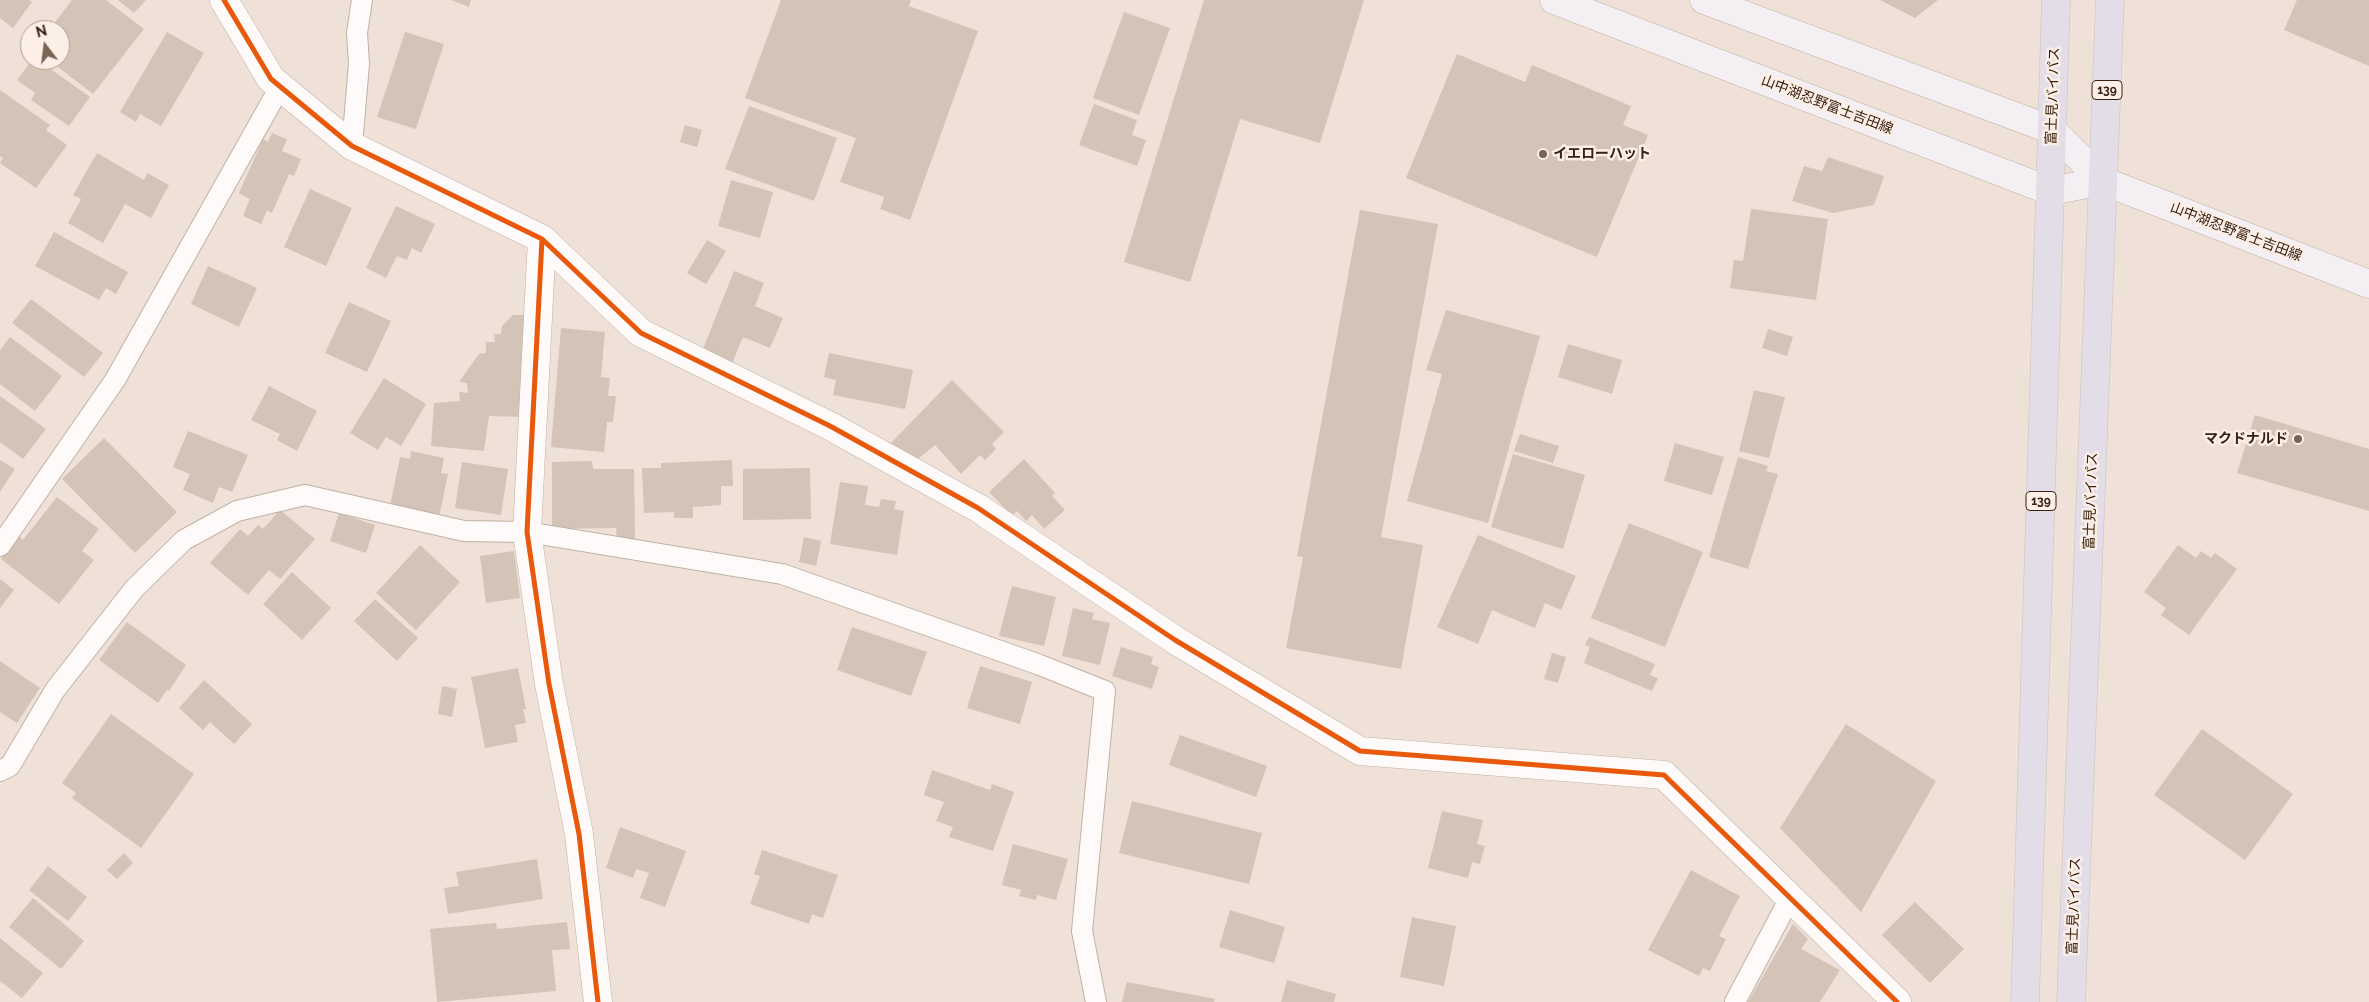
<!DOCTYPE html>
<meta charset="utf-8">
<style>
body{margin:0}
#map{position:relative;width:2369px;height:1002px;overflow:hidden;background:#efe1d8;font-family:Raleway,sans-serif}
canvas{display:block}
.north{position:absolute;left:20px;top:20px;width:50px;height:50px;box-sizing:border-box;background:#fcefe7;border:1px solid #ae9d91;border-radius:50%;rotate:345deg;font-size:14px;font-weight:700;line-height:20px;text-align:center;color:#392110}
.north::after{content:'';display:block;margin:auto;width:18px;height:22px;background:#796456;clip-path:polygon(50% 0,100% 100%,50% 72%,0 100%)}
</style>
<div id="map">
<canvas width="2369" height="1002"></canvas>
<div class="north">N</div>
</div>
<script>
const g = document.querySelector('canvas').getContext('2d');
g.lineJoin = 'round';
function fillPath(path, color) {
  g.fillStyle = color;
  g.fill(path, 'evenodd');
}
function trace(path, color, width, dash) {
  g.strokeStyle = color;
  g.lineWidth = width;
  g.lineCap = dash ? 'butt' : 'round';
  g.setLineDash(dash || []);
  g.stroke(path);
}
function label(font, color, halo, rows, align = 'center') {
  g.font = font + ' Raleway,"Noto Sans JP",sans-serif';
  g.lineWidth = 5;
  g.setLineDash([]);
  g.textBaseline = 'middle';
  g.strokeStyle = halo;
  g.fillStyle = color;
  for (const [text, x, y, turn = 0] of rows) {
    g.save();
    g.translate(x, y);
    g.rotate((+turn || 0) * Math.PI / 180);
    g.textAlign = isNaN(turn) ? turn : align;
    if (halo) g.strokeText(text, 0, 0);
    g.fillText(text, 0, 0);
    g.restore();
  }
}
fillPath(new Path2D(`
 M0 0H29L32 2 13 28 0 18Z
 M72 0H106L144 29 93 94 49 60H60V30H49Z
 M118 0H146L134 13Z
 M451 0H471L469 7Z
 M781 0H911L909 6 978 31 910 220 880 209 884 197 840 182 856 138 745 98Z
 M1204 0H1364L1320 143 1240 119 1190 282 1124 262Z
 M1880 0H1938L1915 18Z
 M2297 0H2369V66L2284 30Z
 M1124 12 1170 28 1139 115 1093 98Z
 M167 32 204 53 161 126 140 114 136 122 120 112Z
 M405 32 444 44 416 129 377 117Z
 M1457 54 1525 82 1532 65 1631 106 1623 125 1648 135 1597 257 1406 178Z
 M32 60H38L90 97 69 126 31 100 35 93 17 80Z
 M0 90 50 125 46 130 67 145 36 188 0 163 3 158 0 156Z
 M1094 104 1137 120 1132 135 1146 140 1137 166 1079 145Z
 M749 106 837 138 814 201 725 169Z
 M685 125 702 130 697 147 680 142Z
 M272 133 287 139 282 151 301 159 294 176 289 174 272 213 267 210 261 224 243 216 250 199 239 193 263 139 268 142Z
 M97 153 144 180 147 173 169 185 151 218 125 204 103 243 68 223 81 199 73 195Z
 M1828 157 1884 176 1874 205 1833 213 1792 201 1804 166 1822 171Z
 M731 180 773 192 760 238 718 226Z
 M310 189 352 208 326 266 284 247Z
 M396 206 435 224 421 253 412 248 407 260 397 256 386 278 366 268Z
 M1751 209 1828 219 1816 300 1730 288 1734 260 1743 261Z
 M1360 210 1438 224 1381 537 1423 545 1401 669 1286 648 1303 557 1297 556Z
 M54 232 128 272 116 294 106 288 99 300 35 266Z
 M707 240 726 251 706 284 687 273Z
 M208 266 257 288 239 327 191 304Z
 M734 271 764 283 755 306 783 318 770 348 743 337 731 366 701 354Z
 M31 299 103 353 84 377 12 323Z
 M349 302 391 321 367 372 325 353Z
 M1446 310 1540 336 1488 523 1407 501 1442 374 1426 370Z
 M513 315H529L524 417 489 416 484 451 431 446 434 403 460 401 459 392 468 393 467 383 459 382 479 354 486 353V342H495L494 334H501L502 326Z
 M561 328 605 332 601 377 610 378 608 396H616L613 422H607L604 452 551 447Z
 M1768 329 1793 337 1787 356 1762 348Z
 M10 337 62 376 35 411 0 384V350Z
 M1568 344 1622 360 1612 394 1558 377Z
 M829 353 913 370 905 409 833 395 836 380 824 377Z
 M384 378 426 404 401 446 386 437 378 450 350 433Z
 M952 380 1004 432 992 444 996 449 985 460 980 455 961 474 935 445 918 459 891 443Z
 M269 386 317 411 297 451 277 440 280 434 251 420Z
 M1754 390 1785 397 1769 458 1739 451Z
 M0 396 46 429 23 459 0 442Z
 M2255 415 2369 449V511L2237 473Z
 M188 431 248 455 232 492 219 487 213 503 183 490 190 474 173 467Z
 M1520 434 1559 446 1553 463 1514 451Z
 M104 438 177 512 135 553 62 479Z
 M1675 443 1724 457 1712 495 1664 481Z
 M411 451 444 458 441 473 448 474 439 517 390 506 400 457 410 459Z
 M1513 454 1585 475 1563 549 1491 527Z
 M1738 457 1768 466 1766 471 1778 474 1748 569 1709 557Z
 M1024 459 1055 493 1052 496 1065 510 1044 529 1032 515 1026 521 1017 511 1012 516 989 492Z
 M0 460 15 469 0 492Z
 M732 460 733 486H721V505L693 507V518H674V512L644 513 642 468H661V463Z
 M592 461 593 469H634L635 539 617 540 616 528 552 529V462Z
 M462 462 508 469 501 515 455 508Z
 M810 468 811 519 743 520V469Z
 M840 482 868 486 865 505 879 507 881 499 896 501 894 509 904 511 897 555 830 544Z
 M57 497 99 529 82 551 94 560 59 604 1 559 19 536 23 540Z
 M280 510 315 539 280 579 269 570 248 595 210 563 240 529 248 536 258 525 263 529Z
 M339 513 375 525 366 553 330 541Z
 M1629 523 1703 552 1665 647 1591 618Z
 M1478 535 1576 576 1561 610 1545 603 1535 628 1492 610 1478 644 1437 627Z
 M804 537 821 541 816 566 799 562Z
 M420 545 460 582 416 630 376 593Z
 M2178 545 2196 558 2201 551 2211 558 2215 553 2237 569 2189 635 2161 615 2166 608 2144 592Z
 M514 551 520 598 486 603 480 556Z
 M292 572 331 608 302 640 263 604Z
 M0 579 14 590 0 608Z
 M1012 586 1056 597 1044 646 999 636Z
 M375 599 418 638 397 661 354 621Z
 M1073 608 1094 613 1092 619 1110 623 1100 665 1062 656Z
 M127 622 186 665 169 691 167 690 158 703 99 660Z
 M852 627 927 652 911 696 837 670Z
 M1589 637 1655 664 1650 675 1658 678 1652 691 1584 663 1590 647 1585 645Z
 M1121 647 1153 657 1151 664 1159 667 1152 689 1112 676Z
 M1552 653 1566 657 1558 683 1544 679Z
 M0 661 40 688 17 723 0 712Z
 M980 666 1032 682 1020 724 967 708Z
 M518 668 526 709H523L526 723 515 725 518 742 485 748 471 677Z
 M204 680 252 724 234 744 210 722 203 730 179 708Z
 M442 686 457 689 452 717 438 714Z
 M111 714 194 774 141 848 72 798 76 793 62 783Z
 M1846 724 1936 781 1861 912 1780 828Z
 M2202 729 2293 794 2245 860 2154 795Z
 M1180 735 1267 766 1256 797 1169 765Z
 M932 770 990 790 992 784 1014 792 993 851 949 837 953 827 936 821 944 802 924 795Z
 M1132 801 1262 833 1249 884 1119 853Z
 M1442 811 1483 820 1477 844 1485 846 1480 864 1472 862 1468 878 1428 868Z
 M620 827 686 851 665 907 640 898 649 873 636 869 633 878 606 868Z
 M1013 844 1068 859 1056 900 1037 895 1036 900 1019 896 1021 890 1002 885Z
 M762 850 838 875 823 918 812 914 809 924 750 904 760 876 754 874Z
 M124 853 133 863 117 879 107 870Z
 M537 859 543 899 448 914 444 888 459 886 456 872Z
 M48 866 87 897 68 921 29 890Z
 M1691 870 1740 896 1719 936 1726 939 1710 971 1703 968 1699 976 1648 950Z
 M33 898 84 941 61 969 9 927Z
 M1915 902 1964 949 1930 983 1882 935Z
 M1230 910 1285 927 1274 963 1219 947Z
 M1412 917 1456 926 1444 986 1400 977Z
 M567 922 570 949 552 950 556 991 437 1002 430 929 496 923 497 929Z
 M1793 924 1808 939 1801 949 1840 970 1820 1002H1748Z
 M0 938 43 973 22 998 0 981Z
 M1287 980 1336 994 1334 1002H1281Z
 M1127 982 1215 999 1214 1002H1122Z`), '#d4c3b7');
const service = new Path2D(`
 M352 146 359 64 357 33 362 0
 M0 546 115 380 280 87
 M0 771 10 766 55 690 134 589 184 540 237 511 305 495 464 531 527 532 782 574 1040 665 1105 691 1082 931 1096 1002
 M1735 1002 1790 898`);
const minor = new Path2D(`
 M224 0 271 79 352 146 542 239 641 333 830 426 978 508 1175 640 1360 751 1664 775 1897 1002
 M542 239 527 532 549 684 579 834 598 1002`);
const secondary = new Path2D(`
 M1554 0 2050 191 2103 181
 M1704 0 2052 130 2103 181 2369 284`);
const trunk = new Path2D(`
 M2025 1002 2056 0
 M2071 1002 2110 0`);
trace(service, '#c2b1a4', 22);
trace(minor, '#c2b1a4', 29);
trace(secondary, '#c2b1a4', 29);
trace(trunk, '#cac0b8', 29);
trace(service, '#fdfaf9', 20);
trace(minor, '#fdfaf9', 28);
trace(secondary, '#f3eff2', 28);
trace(trunk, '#e2dde6', 28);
trace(new Path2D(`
 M224 0 271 79 352 146 542 239 641 333 830 426 978 508 1175 640 1360 751 1664 775 1897 1002
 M542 239 527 532 549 684 579 834 598 1002`), '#e8590c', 5);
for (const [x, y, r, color] of [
 [1543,154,5,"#796456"],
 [2298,439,5,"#796456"]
]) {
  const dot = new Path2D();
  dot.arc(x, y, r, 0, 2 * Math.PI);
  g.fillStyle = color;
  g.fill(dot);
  trace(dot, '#fcefe7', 2);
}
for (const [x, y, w] of [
 [2107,90,30],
 [2041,501,30]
]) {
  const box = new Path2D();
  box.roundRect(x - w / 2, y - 9.5, w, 19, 4);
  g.fillStyle = '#fcefe7';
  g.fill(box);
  trace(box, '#392110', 1);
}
label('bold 12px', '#392110', null, [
 ["139",2107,90],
 ["139",2041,501]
]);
label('14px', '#392110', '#fcefe7', [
 ["富士見バイパス",2053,96,-88],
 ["山中湖忍野富士吉田線",1827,105,21],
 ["山中湖忍野富士吉田線",2236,232,21],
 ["富士見バイパス",2091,501,-88],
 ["富士見バイパス",2074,906,-88]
]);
label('bold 14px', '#392110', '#fcefe7', [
 ["イエローハット",1553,154],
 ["マクドナルド",2288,439,"right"]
], 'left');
</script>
